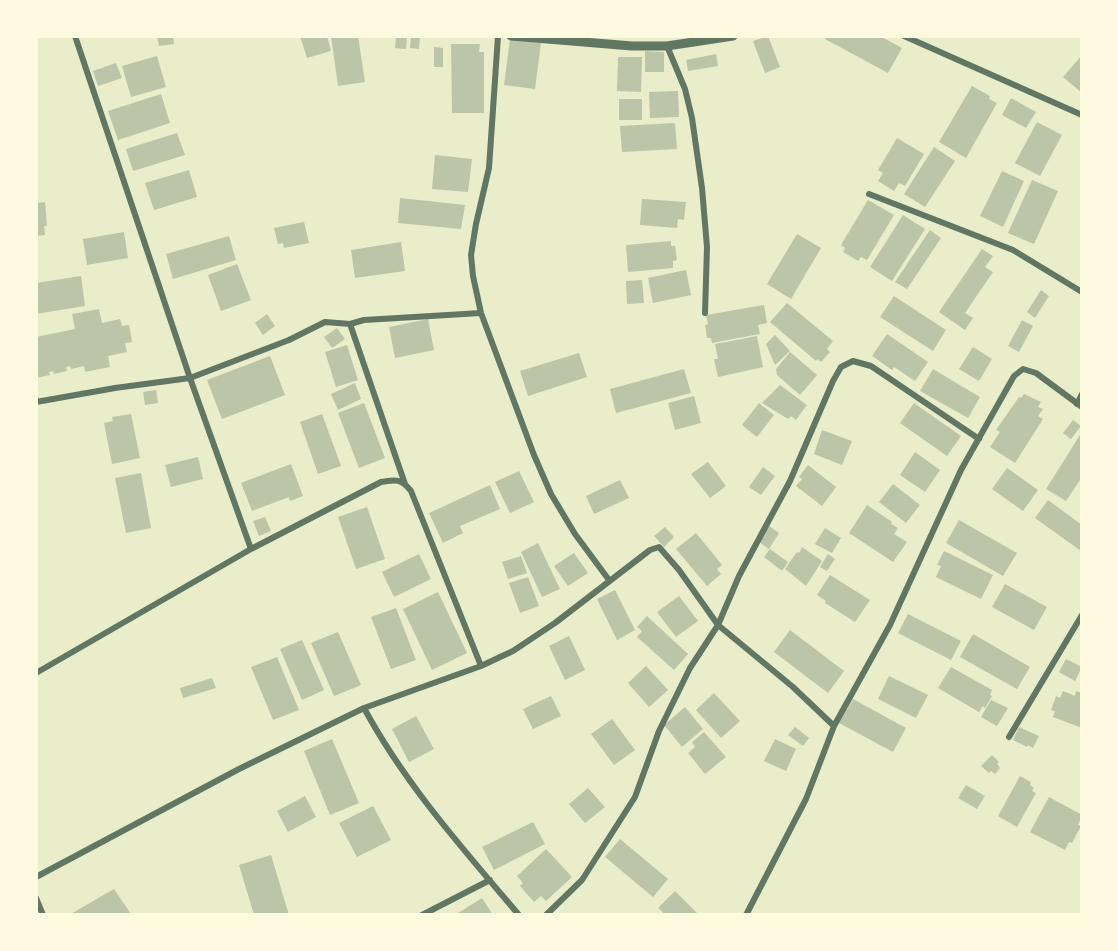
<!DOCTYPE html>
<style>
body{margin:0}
#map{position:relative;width:1118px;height:951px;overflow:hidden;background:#e9edc9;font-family:"Alegreya Sans",sans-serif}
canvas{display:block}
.frame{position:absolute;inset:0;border:38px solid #fefae0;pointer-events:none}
</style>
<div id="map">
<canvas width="1118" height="951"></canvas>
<div class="frame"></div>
</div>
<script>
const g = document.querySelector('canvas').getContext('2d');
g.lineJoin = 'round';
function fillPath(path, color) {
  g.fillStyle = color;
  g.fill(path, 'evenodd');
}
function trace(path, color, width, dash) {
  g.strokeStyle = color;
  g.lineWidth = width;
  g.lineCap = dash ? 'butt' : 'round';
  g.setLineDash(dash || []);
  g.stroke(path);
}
fillPath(new Path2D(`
 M157 36H173L174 44 159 46Z
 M300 36H327L331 51 307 58Z
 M331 36H358L365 82 338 86Z
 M396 36H407L406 49 395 48Z
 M411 36H420L419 49 410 48Z
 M768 36 780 67 765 73 753 41Z
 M827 36H880L902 48 888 73 825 39Z
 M510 39 541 43 535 89 504 85Z
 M451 44H480L479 52H484V113H452Z
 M434 47 443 48V67H434Z
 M645 51 664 52V72H645Z
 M716 54 718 66 688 71 686 60Z
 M1082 55V93L1063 77Z
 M157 56 166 87 131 97 122 66Z
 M618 57H642L641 92 617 91Z
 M116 63 122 78 98 86 93 71Z
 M972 86 990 96 989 99 997 103 966 158 939 142Z
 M678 91 679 117 650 118 649 92Z
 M161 94 170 123 118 140 108 111Z
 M1011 98 1036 112 1026 128 1002 115Z
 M619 99H642V120H619Z
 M1037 122 1062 135 1040 176 1015 163Z
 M675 123 677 149 622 152 620 126Z
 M177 133 185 155 133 171 126 149Z
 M897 138 924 154 905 186 899 183 894 191 878 181 883 173 878 170Z
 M934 147 955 161 925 207 904 194Z
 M435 155 472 159 468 192 432 189Z
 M189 170 197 197 154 210 145 183Z
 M1002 171 1024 181 1003 227 980 216Z
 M1032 180 1058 191 1034 244 1008 233Z
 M400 198 465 205 461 229 398 223Z
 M642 199 686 202 684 220 678 219 677 228 640 225Z
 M868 200 894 215 867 260 861 257 858 261 843 252 845 248 841 245Z
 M45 202 47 226H44L45 235 36 236V203Z
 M903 215 925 229 892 281 870 267Z
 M304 222 309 243 284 248 283 243 278 244 274 228Z
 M930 230 941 238 907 289 895 282Z
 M124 232 128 258 87 265 83 239Z
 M797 234 821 248 791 299 767 284Z
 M229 236 236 260 173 279 166 254Z
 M671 241V246H675L677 260 673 261V268L628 272 626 245Z
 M401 242 405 271 355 278 351 250Z
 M982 249 993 256 985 267 993 272 965 313 973 318 965 330 939 312Z
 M237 264 251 300 221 311 208 275Z
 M686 270 691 295 653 303 648 278Z
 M81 276 85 306 36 314V283Z
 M642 280 644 303 627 304 626 281Z
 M1041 290 1049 296 1035 318 1027 312Z
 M894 296 946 330 933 351 880 317Z
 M787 303 833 341 827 349 830 352 821 362 818 359 816 361 770 322Z
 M764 305 767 323 758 325 760 334 712 343 711 338H707L705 325 708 324 706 315Z
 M99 309 102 323 120 319 122 326 129 325 132 342 125 343 127 352 108 356 110 367 85 372 84 366 71 369 70 366 66 367 67 371 54 374 53 371 49 372 50 375 36 378V337L75 329 72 314Z
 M267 314 275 326 263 335 255 323Z
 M428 319 434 350 395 358 389 327Z
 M1022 320 1033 326 1019 352 1008 346Z
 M337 328 345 339 332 348 324 337Z
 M887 334 928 362 915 381 894 367 892 370 872 356Z
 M775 335 790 351 775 365 766 344Z
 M757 336 763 367 718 377 714 359H718L715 344Z
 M347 345 358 380 336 387 325 352Z
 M973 347 992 359 979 381 959 369Z
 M790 352 817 375 800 395 777 375 776 369Z
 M579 353 587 377 528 396 520 371Z
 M270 356 285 395 222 419 207 380Z
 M684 369 691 393 616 413 610 389Z
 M933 369 980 397 968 418 920 391Z
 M355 383 361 399 338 410 331 394Z
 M780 385 807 405 796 420 791 416 788 419 762 403Z
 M156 390 158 403 145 405 143 392Z
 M1024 394 1041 402 1038 407 1043 409 1038 416 1043 419 1015 463 990 447 1000 432 996 430 1019 397 1021 398Z
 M694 396 701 423 675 430 668 403Z
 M364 403 385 458 359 468 338 413Z
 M759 403 774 415 757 437 742 425Z
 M914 403 961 436 947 456 900 423Z
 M131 414 140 458 112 464 104 423 113 421 112 417Z
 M322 414 341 466 318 474 300 422Z
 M1073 420 1081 426 1071 439 1063 433Z
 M822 430 852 441 842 465 814 454Z
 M1080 435 1082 436V477L1066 501 1046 489Z
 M915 452 940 470 925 492 900 475Z
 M198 457 203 479 171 487 165 465Z
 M708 462 726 486 710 498 691 474Z
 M291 464 303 496 290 501 289 497 252 511 241 483Z
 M808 465 836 487 822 506 796 486 802 479 799 477Z
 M763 467 775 476 761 495 749 487Z
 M1007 468 1038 490 1023 511 992 489Z
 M519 471 534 502 510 513 495 482Z
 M141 473 151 528 126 533 115 478Z
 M620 480 629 498 594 514 586 496Z
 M893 484 920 505 906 523 879 502Z
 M490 485 500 509 460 526 463 533 443 543 429 513Z
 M1048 500 1082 525 1081 551 1035 518Z
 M867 505 892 522 891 524 898 528 894 534 907 542 893 562 849 533Z
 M367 507 385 559 356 569 338 517Z
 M265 517 271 531 259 536 253 521Z
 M959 520 1017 553 1003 576 946 543Z
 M769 526 779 533 769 549 759 542Z
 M665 527 674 537 664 547 654 536Z
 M825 528 841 538 832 553 815 544Z
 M696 533 722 565 717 569 721 574 707 586 676 549Z
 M538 543 560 589 542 597 521 552Z
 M802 547 822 561 806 586 785 569 797 552 799 553Z
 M770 549 788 562 782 571 764 557Z
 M944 551 993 575 981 599 936 577 941 566 937 565Z
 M574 553 588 573 568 586 554 566Z
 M419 554 431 579 394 597 382 572Z
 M828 554 835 559 827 571 820 567Z
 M521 556 527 573 508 579 502 562Z
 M830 575 870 600 855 622 825 603 826 601 817 595Z
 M528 577 539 606 520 613 509 583Z
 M1005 584 1047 607 1034 630 992 607Z
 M615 590 635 630 617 640 597 599Z
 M438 592 467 653 432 670 403 609Z
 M679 596 698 621 676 637 657 612Z
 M396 608 416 660 391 669 371 617Z
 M908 614 961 641 951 660 898 633Z
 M647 616 688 654 674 670 637 637 642 631 637 627Z
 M790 630 844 671 828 693 774 652Z
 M338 632 361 685 334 696 311 643Z
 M973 634 1030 667 1017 689 960 657Z
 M569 636 585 670 565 680 549 646Z
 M302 640 324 690 302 700 280 649Z
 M277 657 299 710 273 720 251 667Z
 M1066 659 1082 667 1075 681 1059 672Z
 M646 666 668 690 649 707 628 683Z
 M951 667 992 690 990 695 992 696 985 708 983 706 979 712 938 688Z
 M889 676 928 695 916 718 878 699Z
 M212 678 216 688 183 698 180 688Z
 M1063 691 1075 696 1076 691 1082 693V728L1053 717 1055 711 1051 710 1056 696 1060 698Z
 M714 693 740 721 721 738 696 710Z
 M551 696 561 716 533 729 523 709Z
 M853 699 906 728 893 752 839 723Z
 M991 700 1008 708 997 726 981 717Z
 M685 707 703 729 682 747 664 725Z
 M416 716 434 749 409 762 392 729Z
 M612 719 635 750 614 765 591 734Z
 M795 727 809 738 803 746 788 735Z
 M1019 727 1039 736 1033 748 1028 745 1027 747 1013 740Z
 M704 732 726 757 705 774 688 753 695 747 692 742Z
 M332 739 359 803 330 815 304 751Z
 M775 739 796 749 786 771 764 761Z
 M992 755 999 762 997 764 1000 768 995 774 991 771 989 773 981 766Z
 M1020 776 1031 782 1030 785 1034 788 1032 791 1036 793 1017 827 998 816Z
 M966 785 985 796 977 809 958 798Z
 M588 788 605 807 585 823 569 804Z
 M305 796 316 817 288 832 277 811Z
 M1049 797 1082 815 1078 825 1081 826 1072 843 1069 842 1065 850 1030 832Z
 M373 806 391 840 357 857 339 823Z
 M533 822 545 844 494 870 482 847Z
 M620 839 668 879 653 897 605 857Z
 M546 849 572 877 546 901 541 896 534 902 520 886 523 883 517 876Z
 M271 855 289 915H254L239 865Z
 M114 889 131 914 130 915H69Z
 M675 891 699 915H666L658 908Z
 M482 898 493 915H455Z`), '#bcc5a7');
trace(new Path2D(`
 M498 36 489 168 476 224 471 255 473 276 481 313 534 455 551 494 575 534 609 580
 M904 36 1082 115
 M667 46 685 89 692 118 702 188 707 247 705 313
 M869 194 1013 250 1082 292
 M350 324 405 484
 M36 402 115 388 190 378 289 340 325 322 350 324 364 320 481 313
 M1077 404 1082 394
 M251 549 381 482C395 479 402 479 411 491L481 666
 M36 673 251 549 190 378 75 36
 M364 708 481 666 513 651 555 623 650 550 659 547 679 570 718 625 793 687 834 726
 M1009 737 1082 615
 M36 877 239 769 364 708C405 784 463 849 519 915
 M36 898 43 915
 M422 915 490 880
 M546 915 582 880 635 797 659 731 690 668 718 625 739 576 790 481 833 381 841 367 853 361 871 366 979 439
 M746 915 806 799 834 726 890 625 961 470 1014 376 1023 369 1036 373 1082 407`), '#617663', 6);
trace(new Path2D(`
 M511 36 632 46H667L733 36`), '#617663', 9);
</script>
